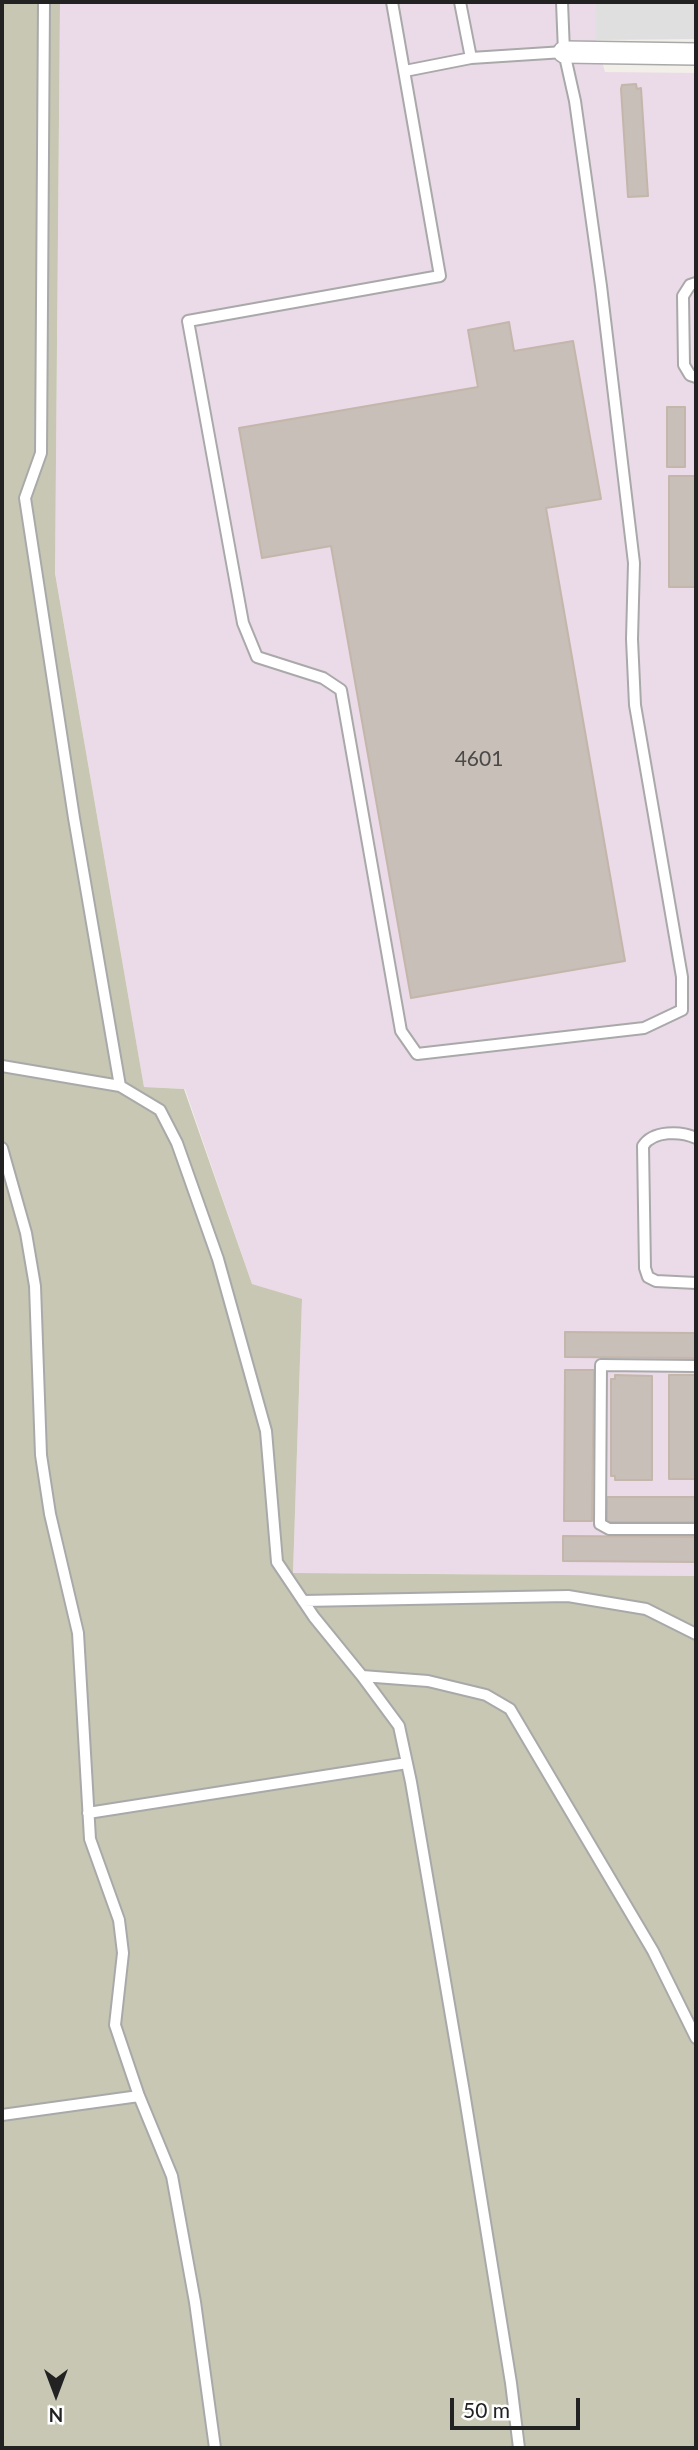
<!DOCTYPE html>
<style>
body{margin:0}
#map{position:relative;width:698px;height:2450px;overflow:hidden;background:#f2efe9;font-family:Lato,sans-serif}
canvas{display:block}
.frame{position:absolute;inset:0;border:4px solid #222;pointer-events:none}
.north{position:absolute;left:21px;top:2359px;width:70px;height:70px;-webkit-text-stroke:5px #fff;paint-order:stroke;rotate:180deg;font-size:19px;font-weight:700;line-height:28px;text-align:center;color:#222}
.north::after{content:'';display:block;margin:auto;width:24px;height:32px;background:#222;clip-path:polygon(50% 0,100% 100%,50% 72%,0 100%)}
.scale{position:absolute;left:450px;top:2398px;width:130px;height:32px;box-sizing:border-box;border:4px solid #222;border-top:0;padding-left:9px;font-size:21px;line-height:24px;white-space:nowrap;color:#222;-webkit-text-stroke:5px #fff;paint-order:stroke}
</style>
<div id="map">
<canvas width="698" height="2450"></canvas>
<div class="frame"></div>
<div class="north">N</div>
<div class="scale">50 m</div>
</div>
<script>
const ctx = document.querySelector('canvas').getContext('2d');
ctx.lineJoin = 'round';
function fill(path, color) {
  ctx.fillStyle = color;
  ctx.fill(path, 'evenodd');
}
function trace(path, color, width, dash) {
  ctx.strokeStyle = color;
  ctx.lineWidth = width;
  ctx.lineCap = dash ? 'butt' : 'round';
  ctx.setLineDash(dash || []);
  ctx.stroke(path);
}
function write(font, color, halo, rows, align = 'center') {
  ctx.font = font + ' Lato,sans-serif';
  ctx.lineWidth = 5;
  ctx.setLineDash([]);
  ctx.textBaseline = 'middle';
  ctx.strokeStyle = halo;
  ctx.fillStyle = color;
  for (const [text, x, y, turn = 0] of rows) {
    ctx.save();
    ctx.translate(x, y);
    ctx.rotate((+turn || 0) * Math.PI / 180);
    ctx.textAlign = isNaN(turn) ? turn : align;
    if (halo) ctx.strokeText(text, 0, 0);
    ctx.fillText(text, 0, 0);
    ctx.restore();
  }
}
const residential = new Path2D(`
 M596,2H696V39L596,40Z`);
const industrial = new Path2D(`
 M60,2H596V40L605,72L696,73V1576L293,1573L302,1300L252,1284L185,1089L144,1087L55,572Z`);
const construction = new Path2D(`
 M2,2H60L55,573L144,1087L184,1089L252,1284L302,1299L293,1573L696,1576V2448H2Z`);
const building = new Path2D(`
 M636,84L637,89L641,88L648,196L628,197L621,89L622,85Z
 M509,322L514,351L573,341L601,499L546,508L625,961L411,998L331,546L262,558L239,428L478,387L468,330Z
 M667,407H685V467H667Z
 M669,476H696V587H669Z
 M565,1332L696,1333V1358L565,1357Z
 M565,1370H594L592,1521H564Z
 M615,1375L652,1376V1480H615V1476H611V1379H615Z
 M669,1375H696V1479H669Z
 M607,1497H696V1522H607Z
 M563,1536L696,1537V1562L563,1561Z`);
const lane = new Path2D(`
 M44,2L41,453L25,498L74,818L120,1086
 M392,2L440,276L188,321L243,623L257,657L323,678L341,690L401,1031L417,1054L644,1028L682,1010V977L635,705L632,639L634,563L601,286L575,101L564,52L562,2
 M460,2L471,58
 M405,71L471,58L564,52
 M696,283L690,285L683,296L684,365L690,375L696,377
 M2,1066L120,1086L160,1110L177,1143L218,1259L266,1431L277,1562L314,1617L362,1676L399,1726L411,1782L464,2092L511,2383L519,2448
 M696,1138C681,1131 653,1130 643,1146L645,1268L648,1277L656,1281L696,1283
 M2,1148L26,1233L35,1286L41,1455L50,1514L78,1633L90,1839L119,1920L123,1953L115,2025L139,2096L172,2176L195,2302L215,2448
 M696,1366L601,1365L600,1524L609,1529H696
 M303,1601L568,1596L646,1609L696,1634
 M362,1676L428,1681L486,1695L510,1709L653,1951L696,2038
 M88,1813L407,1763
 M2,2115L139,2096`);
const street = new Path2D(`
 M564,52L696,54`);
const numberNames = [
 ["4601",479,759]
];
fill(residential, '#e0dfdf');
fill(industrial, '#ebdbe8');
fill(construction, '#c7c7b4');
fill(building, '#c7bfb8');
trace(building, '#c4b6ab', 2);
trace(lane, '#a9a9a9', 14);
trace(street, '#a9a9a9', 24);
trace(lane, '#fff', 10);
trace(street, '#fff', 21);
write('21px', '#4b4948', null, numberNames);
</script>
